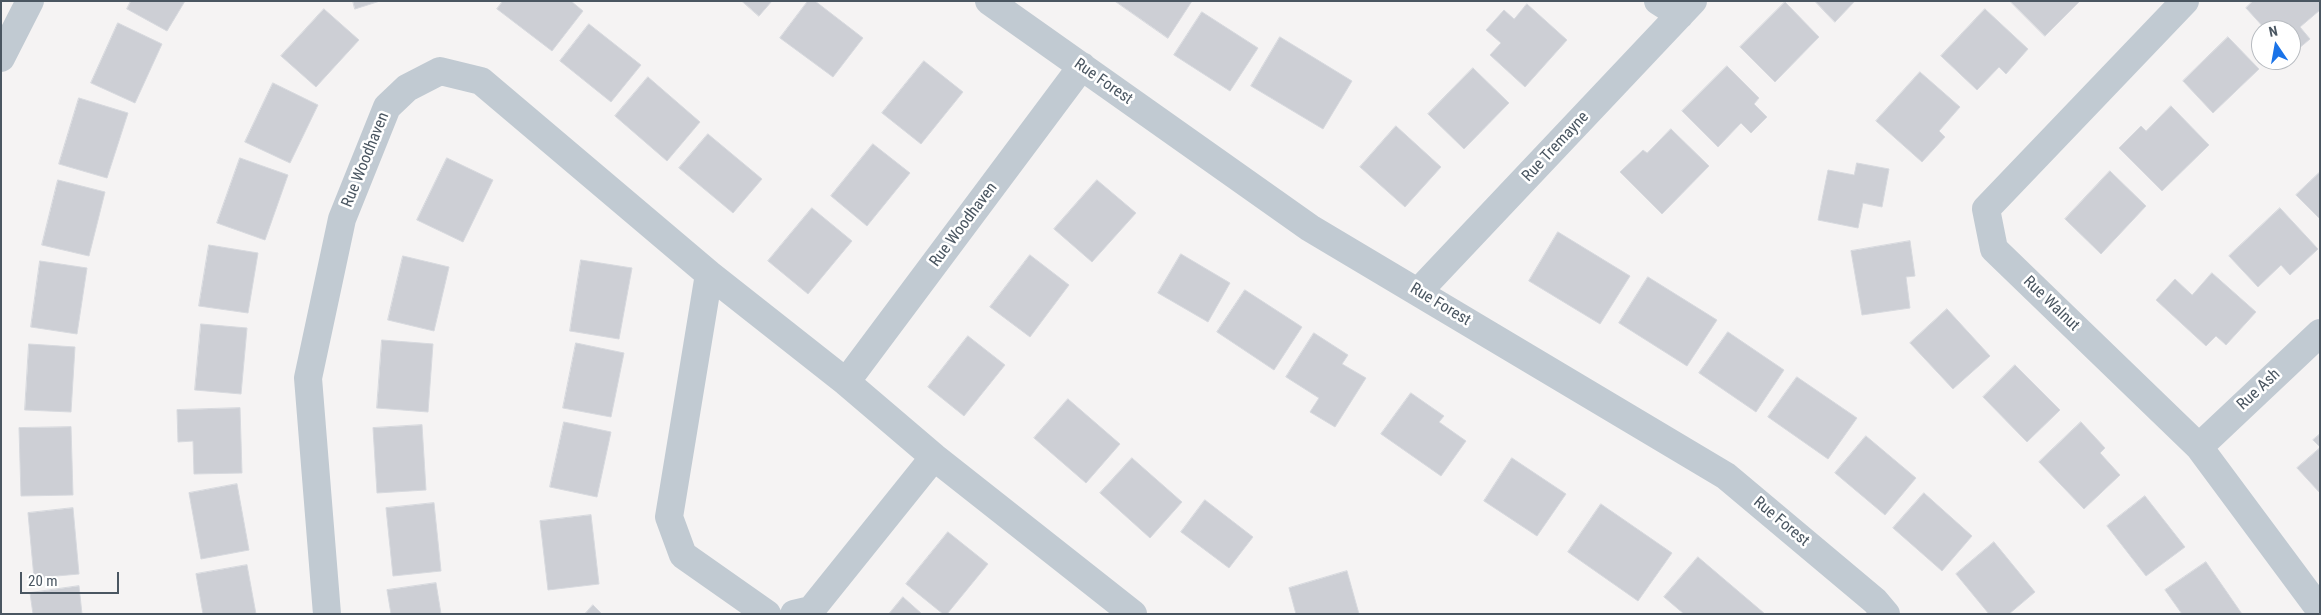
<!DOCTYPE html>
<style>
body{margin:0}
#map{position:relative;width:2321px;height:615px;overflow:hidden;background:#f5f3f3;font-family:"Roboto Condensed",sans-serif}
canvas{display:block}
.frame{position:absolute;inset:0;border:2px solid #4a5661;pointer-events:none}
.north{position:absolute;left:2251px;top:20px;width:50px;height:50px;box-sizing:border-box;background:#fff;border:1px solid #b7bbc0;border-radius:50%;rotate:348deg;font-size:14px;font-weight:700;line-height:20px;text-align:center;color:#4a5661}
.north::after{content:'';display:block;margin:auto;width:18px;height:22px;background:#1a73e8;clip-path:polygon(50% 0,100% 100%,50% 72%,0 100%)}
.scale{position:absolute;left:20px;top:572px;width:99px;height:22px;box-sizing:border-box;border:2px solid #4a5661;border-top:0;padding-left:6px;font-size:15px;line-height:18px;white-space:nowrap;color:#4a5661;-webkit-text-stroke:4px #fff;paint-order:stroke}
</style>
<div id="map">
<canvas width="2321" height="615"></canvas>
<div class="frame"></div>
<div class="north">N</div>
<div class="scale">20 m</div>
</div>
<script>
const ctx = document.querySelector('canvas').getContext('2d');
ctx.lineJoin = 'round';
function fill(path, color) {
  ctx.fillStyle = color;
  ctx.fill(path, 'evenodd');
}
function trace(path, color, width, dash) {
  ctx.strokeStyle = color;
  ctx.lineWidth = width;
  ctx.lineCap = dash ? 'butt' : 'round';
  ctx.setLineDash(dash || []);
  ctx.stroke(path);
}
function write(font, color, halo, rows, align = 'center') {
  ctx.font = font + ' "Roboto Condensed",sans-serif';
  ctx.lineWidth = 5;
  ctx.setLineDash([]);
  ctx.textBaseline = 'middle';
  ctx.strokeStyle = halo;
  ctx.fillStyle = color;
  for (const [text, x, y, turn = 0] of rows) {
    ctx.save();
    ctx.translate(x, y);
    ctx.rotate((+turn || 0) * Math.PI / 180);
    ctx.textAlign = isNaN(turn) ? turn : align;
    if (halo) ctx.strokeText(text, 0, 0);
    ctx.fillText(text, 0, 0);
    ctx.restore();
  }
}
const building = new Path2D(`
 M131,1H185L167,31L127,9Z
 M353,1H380L355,9Z
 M503,1H571L583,11L552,51L497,9Z
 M742,1H772L759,16Z
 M808,1H815L863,38L833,77L780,38Z
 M1115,1H1192L1168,38Z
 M1815,1H1855L1835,22Z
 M2010,1H2080L2045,36Z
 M2253,1H2320V10L2300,27L2310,39L2291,55V30H2266L2246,8Z
 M1785,2L1819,37L1775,82L1740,47Z
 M1527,4L1567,40L1525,87L1490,55L1501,43L1486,30L1504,10L1514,19Z
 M324,9L359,40L316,87L281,56Z
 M1985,9L2028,49L2006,74L1999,67L1977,90L1941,56Z
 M1202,12L1258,48L1230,91L1174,55Z
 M118,23L162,44L135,103L91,83Z
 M589,24L641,65L611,102L560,61Z
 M1280,37L1352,81L1323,129L1251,86Z
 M2228,37L2259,69L2213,113L2183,81Z
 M924,61L963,92L921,144L882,113Z
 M1727,66L1759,98L1754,104L1767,117L1751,133L1741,123L1718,147L1682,111Z
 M1473,68L1509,103L1464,149L1428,114Z
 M1920,72L1960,107L1939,131L1945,137L1922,162L1876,121Z
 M648,77L700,122L667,161L615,116Z
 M273,83L318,105L290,163L245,142Z
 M79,98L128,113L107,178L59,164Z
 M2171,106L2209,145L2162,191L2119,148L2141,126L2146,131Z
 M1396,126L1441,167L1405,207L1360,167Z
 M1671,129L1709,166L1662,214L1620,172L1643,150L1647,153Z
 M708,134L762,179L733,213L679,168Z
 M873,144L910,173L867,226L831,196Z
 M240,158L288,175L265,240L217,223Z
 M447,158L493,180L463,242L417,220Z
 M1857,163L1889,169L1882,207L1863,203L1858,228L1818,220L1828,170L1854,175Z
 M2110,171L2146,206L2101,254L2065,219Z
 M2320,172V219L2296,195Z
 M58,180L105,192L89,256L42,245Z
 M1097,180L1136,213L1092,262L1054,229Z
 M812,208L852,241L808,294L768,261Z
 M2280,208L2318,249L2290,275L2281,265L2258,287L2229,256Z
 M1558,232L1630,276L1600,324L1529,281Z
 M1910,241L1915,276L1906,277L1910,308L1862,315L1851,251Z
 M209,245L258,253L248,313L199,306Z
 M1181,254L1230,283L1208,322L1158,293Z
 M1030,255L1069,285L1030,337L990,307Z
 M403,256L449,267L434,331L388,320Z
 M581,260L632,268L619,339L570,331Z
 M40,261L87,268L77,334L31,327Z
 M2212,273L2256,312L2226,345L2216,336L2206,346L2156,300L2175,279L2192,295Z
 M1648,277L1717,320L1687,366L1619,323Z
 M1245,290L1302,327L1274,370L1217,332Z
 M1947,309L1990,356L1953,389L1910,343Z
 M201,324L247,328L241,394L195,390Z
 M1728,332L1784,370L1756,412L1699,373Z
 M1314,333L1348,355L1342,364L1366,378L1335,427L1310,412L1319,398L1286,377Z
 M968,336L1005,365L964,416L928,387Z
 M382,340L433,344L428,412L377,408Z
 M576,343L624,353L611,417L563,408Z
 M29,344L75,347L71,412L25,410Z
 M2015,365L2060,410L2027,442L1983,397Z
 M1797,377L1857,418L1828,459L1768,417Z
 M1411,393L1444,416L1439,422L1466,441L1441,476L1381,434Z
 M1068,399L1120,444L1086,483L1034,438Z
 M240,408L242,473L194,474L193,441L178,442L177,410Z
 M564,422L611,432L597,497L550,487Z
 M2081,422L2105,448L2100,453L2120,475L2084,509L2039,462Z
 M422,425L426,490L377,493L373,428Z
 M71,427L73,495L21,496L19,428Z
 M2320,434V447L2313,440Z
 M1866,436L1916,478L1885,515L1835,473Z
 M2320,448V493L2297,468Z
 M1132,458L1182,502L1150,538L1100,493Z
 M1512,458L1566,494L1537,536L1484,501Z
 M237,484L249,550L201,559L189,493Z
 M1924,493L1972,536L1942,571L1893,528Z
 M2145,496L2185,547L2146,576L2107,526Z
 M1205,500L1253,537L1229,568L1181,532Z
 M434,503L441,571L393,576L386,508Z
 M1601,504L1672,553L1638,601L1568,552Z
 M73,508L79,574L34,578L28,513Z
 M591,515L599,584L548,590L540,521Z
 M948,532L988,564L947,614H943L906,584Z
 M1994,542L2035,592L2009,614H1989L1956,574Z
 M1698,557L1765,614H1684L1664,597Z
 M2206,562L2242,614H2182L2165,590Z
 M247,565L256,614H203L196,574Z
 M1347,571L1359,614H1296L1289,588Z
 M436,583L441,614H391L387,590Z
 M79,586L82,614H33L30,593Z
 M903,597L922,614H889Z
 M593,605L602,614H585Z`);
const minor = new Path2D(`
 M989,1L1310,228L1726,476L1875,601L1886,614
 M1658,1L1680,15
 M2185,1L1986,209L1994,249L2199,447L2320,610
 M1,58L30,1
 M709,274L669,517L683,555L767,614
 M1418,292L1693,1
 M846,382L1082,66
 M2199,447L2320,333
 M327,614L308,378L342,219L387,107L407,88L440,71L481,81L709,274L846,382L934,457L1133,614
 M794,614L811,610L934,457`);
const streetNames = [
 ["Rue Forest",1103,82,35],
 ["Rue Tremayne",1556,147,-47],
 ["Rue Woodhaven",366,160,-68],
 ["Rue Woodhaven",964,225,-53],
 ["Rue Walnut",2051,304,44],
 ["Rue Forest",1440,305,31],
 ["Rue Ash",2259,390,-43],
 ["Rue Forest",1781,522,40]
];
fill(building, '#cdcfd5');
trace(building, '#d7d9de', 1);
trace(minor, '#c1cad2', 28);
write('16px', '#4a5661', '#fff', streetNames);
</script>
